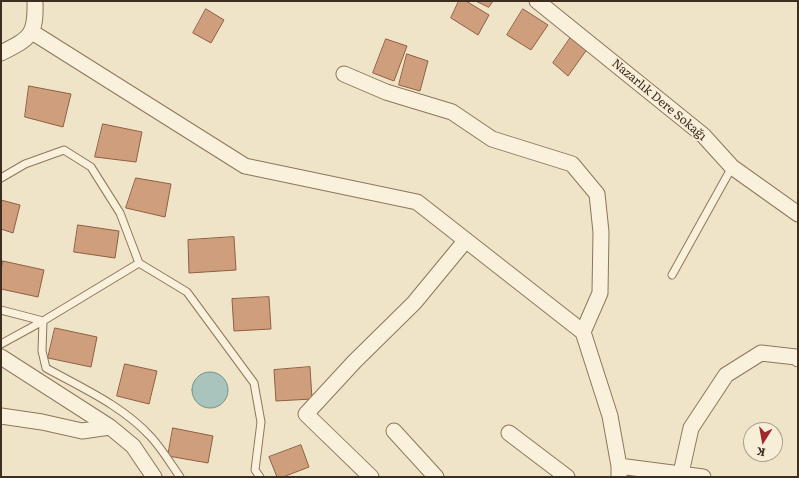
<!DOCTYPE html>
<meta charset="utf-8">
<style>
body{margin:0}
#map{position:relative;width:799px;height:478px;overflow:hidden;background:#f0e4c8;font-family:Literata,serif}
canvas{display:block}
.frame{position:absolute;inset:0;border:2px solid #3d2e20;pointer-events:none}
.north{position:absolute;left:743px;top:422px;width:40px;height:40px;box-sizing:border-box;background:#f7eed8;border:1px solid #ada18e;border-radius:50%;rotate:191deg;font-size:11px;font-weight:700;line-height:16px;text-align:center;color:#3d2e20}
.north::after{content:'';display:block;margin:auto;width:14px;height:18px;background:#9e2a2b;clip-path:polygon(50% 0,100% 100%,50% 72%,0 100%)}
</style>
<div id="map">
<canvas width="799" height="478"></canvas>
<div class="frame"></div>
<div class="north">K</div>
</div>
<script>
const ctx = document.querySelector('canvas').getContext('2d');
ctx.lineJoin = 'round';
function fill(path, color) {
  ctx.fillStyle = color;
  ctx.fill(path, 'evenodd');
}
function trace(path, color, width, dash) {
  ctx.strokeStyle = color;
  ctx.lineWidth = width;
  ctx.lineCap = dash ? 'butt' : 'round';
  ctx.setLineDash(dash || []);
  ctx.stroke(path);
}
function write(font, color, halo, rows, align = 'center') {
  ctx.font = font + ' Literata,serif';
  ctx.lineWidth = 3.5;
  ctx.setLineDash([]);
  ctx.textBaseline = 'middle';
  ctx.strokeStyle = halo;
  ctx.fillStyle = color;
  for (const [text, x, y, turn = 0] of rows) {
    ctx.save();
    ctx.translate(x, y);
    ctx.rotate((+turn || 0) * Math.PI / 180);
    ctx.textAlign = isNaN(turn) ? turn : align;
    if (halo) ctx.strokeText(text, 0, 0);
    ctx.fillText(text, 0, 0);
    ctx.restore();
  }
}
const water = new Path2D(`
 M192 390a18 18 0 1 1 36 0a18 18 0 1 1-36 0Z`);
const building = new Path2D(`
 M459,1H466L489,15L478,35L451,18Z
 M476,1H493L489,7Z
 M206,9L224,20L211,43L193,33Z
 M523,9L548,25L531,50L507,35Z
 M571,37L588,48L568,76L553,63Z
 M386,39L407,46L394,81L373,73Z
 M407,54L428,61L420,91L399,85Z
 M29,86L71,94L63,127L25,117Z
 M103,124L142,132L136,162L95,157Z
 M136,178L171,184L165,217L126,208Z
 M1,200L20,205L13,233L1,229Z
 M78,225L119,231L115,258L74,252Z
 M234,237L236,270L189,273L188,240Z
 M3,261L44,270L38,297L1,289V271Z
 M269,297L271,329L234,331L232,299Z
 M55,328L97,337L91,367L48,358Z
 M125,364L157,371L149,404L117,396Z
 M310,367L312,399L276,401L274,370Z
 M173,428L213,436L208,463L168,456Z
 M301,445L309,467L283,477H277L269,457Z`);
const lane = new Path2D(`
 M1,178L25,164L64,150L91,167L120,213L139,263L187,292L254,383L261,422L255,470L260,477
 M672,275L732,167
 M1,310L43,321
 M43,321L42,351L46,368C82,388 123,406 151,437C162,449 171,464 180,477
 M1,344L43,321L139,263`);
const street = new Path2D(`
 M537,1L703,135L732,167L798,214
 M32,32L245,166L417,202L583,332L610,416L619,466V477
 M1,53C31,38 36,35 35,1
 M344,74L386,92L452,112L492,139L572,164L597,194L601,232L600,293L583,332
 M1,357L110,427L133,446L154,477
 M1,416L42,422L82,431L110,427
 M394,431L436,477
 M509,433L567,477
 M619,466L703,477
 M681,473L691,428L726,375L761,353L796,357L798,359
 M371,477L306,414L355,361L414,303L466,240`);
const streetNames = [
 ["Nazarlık Dere Sokağı",659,100,40]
];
fill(water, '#a9c4bc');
trace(water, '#6f938a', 1);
fill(building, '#cf9f7d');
trace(building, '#8d5f41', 1);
trace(lane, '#8d765c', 9);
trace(street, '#8d765c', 17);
trace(lane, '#faf1dc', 7);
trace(street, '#faf1dc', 15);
write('12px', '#3d2e20', '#f7eed8', streetNames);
</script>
